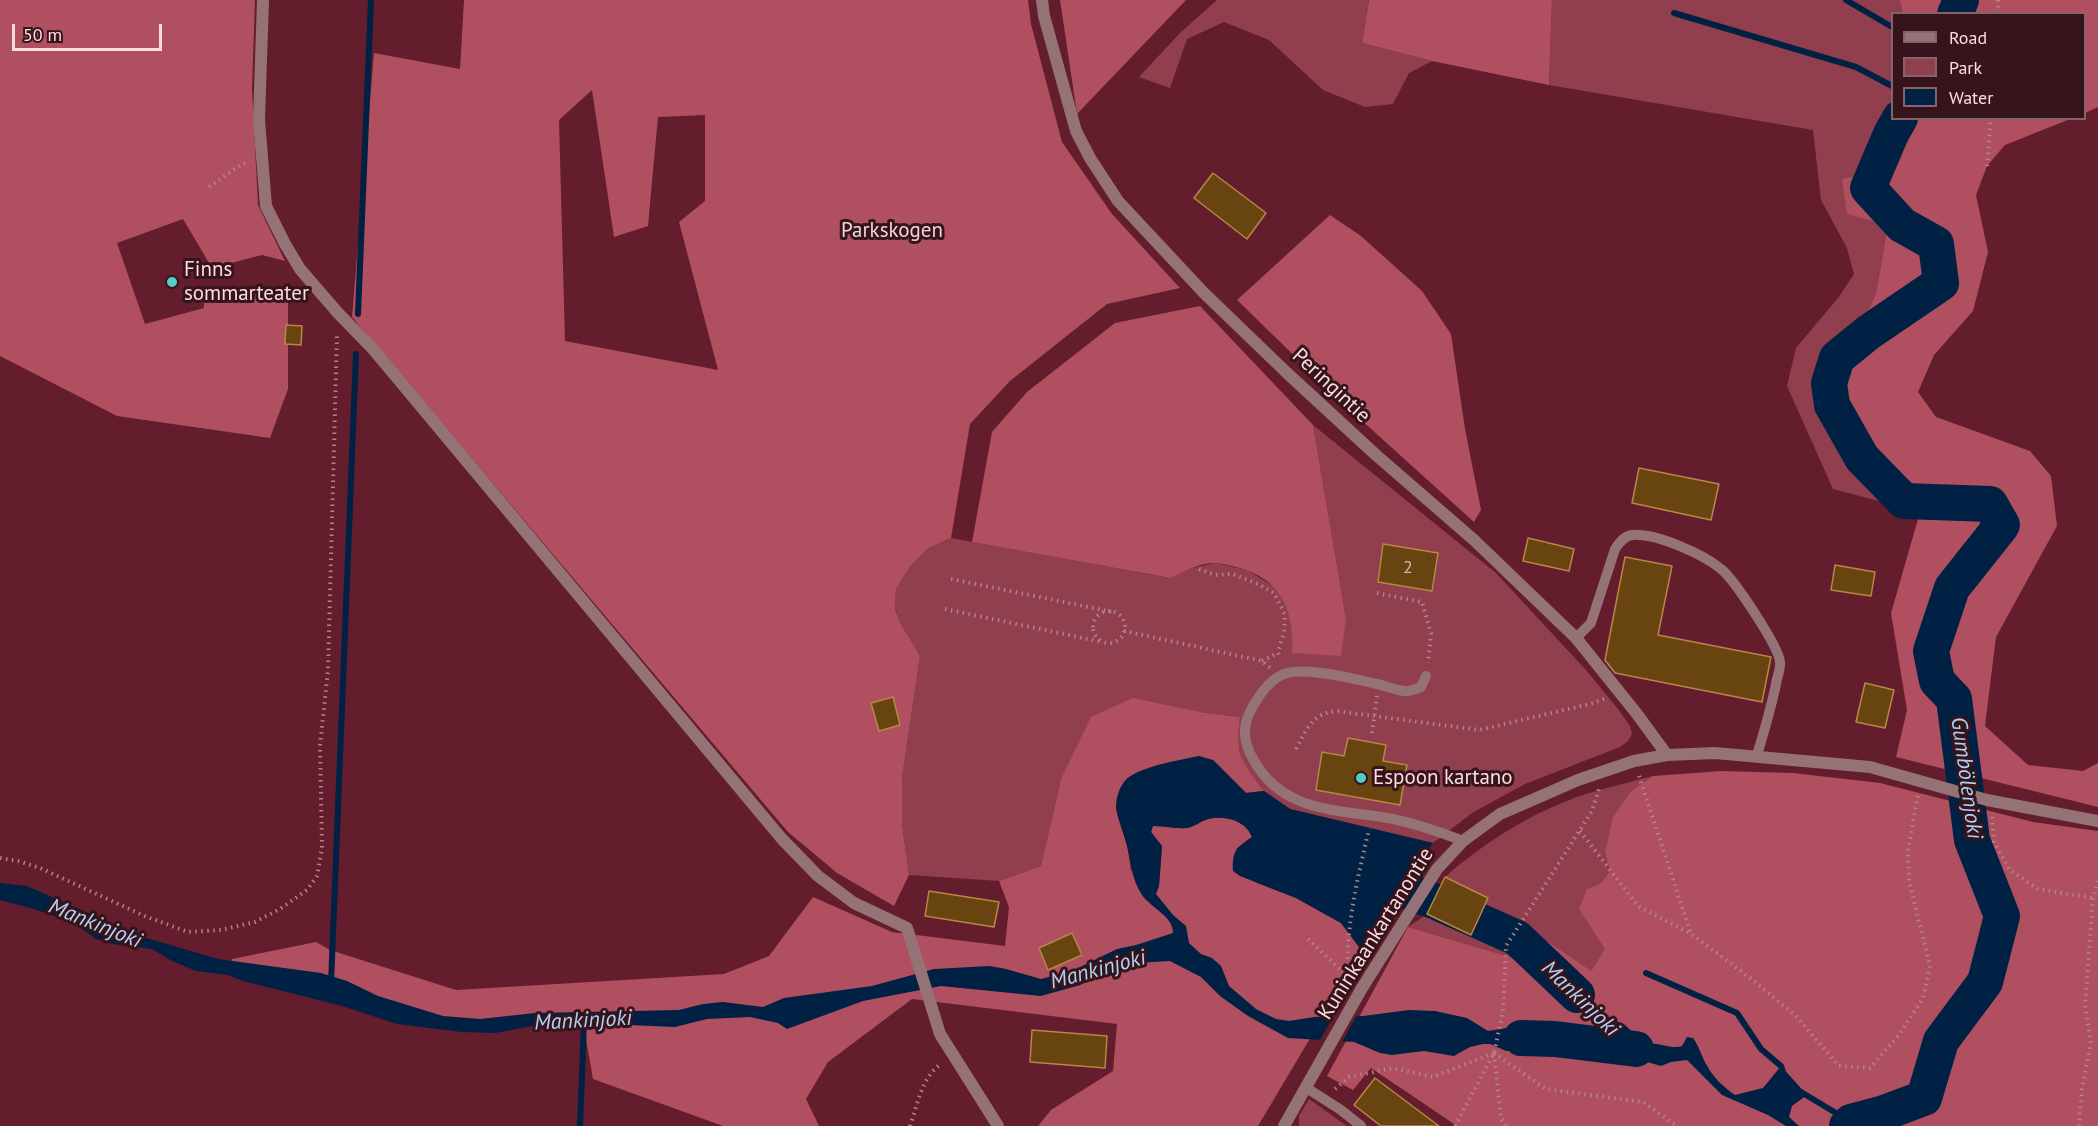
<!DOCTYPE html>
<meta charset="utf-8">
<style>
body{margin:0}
#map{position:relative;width:2098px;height:1126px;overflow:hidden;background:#631d2d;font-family:"PT Sans",sans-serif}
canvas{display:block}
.legend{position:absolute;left:1891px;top:12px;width:195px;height:108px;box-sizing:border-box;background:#35151b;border:2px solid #856469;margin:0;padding:8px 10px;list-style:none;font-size:18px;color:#fedbde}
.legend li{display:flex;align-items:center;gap:12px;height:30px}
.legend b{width:30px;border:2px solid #856469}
.scale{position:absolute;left:12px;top:24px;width:150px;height:27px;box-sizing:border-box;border:3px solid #fedbde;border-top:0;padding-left:8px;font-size:18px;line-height:21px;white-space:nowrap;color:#fedbde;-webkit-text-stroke:4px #35151b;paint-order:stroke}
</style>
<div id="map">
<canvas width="2098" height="1126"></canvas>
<ul class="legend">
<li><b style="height:8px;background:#957276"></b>Road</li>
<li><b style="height:16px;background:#913f4e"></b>Park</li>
<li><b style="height:16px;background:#002143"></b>Water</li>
</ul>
<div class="scale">50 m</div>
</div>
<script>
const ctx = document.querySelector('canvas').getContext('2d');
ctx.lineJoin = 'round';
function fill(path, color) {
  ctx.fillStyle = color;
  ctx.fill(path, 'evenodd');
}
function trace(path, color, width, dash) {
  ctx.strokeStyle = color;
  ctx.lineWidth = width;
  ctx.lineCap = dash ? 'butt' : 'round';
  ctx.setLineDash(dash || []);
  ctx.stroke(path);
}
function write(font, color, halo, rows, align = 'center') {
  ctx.font = font + ' "PT Sans",sans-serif';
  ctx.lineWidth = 6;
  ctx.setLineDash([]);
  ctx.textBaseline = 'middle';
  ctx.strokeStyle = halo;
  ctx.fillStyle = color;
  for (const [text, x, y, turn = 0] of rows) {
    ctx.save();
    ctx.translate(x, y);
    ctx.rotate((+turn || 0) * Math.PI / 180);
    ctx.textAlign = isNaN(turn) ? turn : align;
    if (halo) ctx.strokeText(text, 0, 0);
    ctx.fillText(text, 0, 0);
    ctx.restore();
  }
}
const green = new Path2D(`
 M1217,0H1369L1362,43L1432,61L1409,73L1393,104L1365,107L1323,90L1269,40L1224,22L1187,39L1170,88L1139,77L1180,33Z
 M1552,0H2098L2084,14H1892V118L2058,119L2012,136L1888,225L1876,293L1848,359L1854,428L1896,485L1920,512L1833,489L1787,386L1796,348L1838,298L1854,274L1847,248L1821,200L1813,130L1549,85Z
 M1313,425L1496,573L1586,670L1618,709L1630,726L1632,734L1628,741L1620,747L1525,784L1472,813L1433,843L1290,809L1264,791L1243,764L1237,740L1240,717L1200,712L1061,779L1041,866L999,881L909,875L902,824V778L920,656L901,624L895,608L896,589L910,567L927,549L951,538L1169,578L1188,569L1215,563L1247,570L1276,588L1289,609L1293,634L1346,618Z
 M1653,776L1632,790L1605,853L1610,871L1601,883L1587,889L1606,949L1590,972L1547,941L1517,959L1408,927L1427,914L1471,934L1488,898L1445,877C1486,841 1534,811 1586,794C1608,787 1631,782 1653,776Z
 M1309,1099L1347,1126H1299V1116Z`);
const forest = new Path2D(`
 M0,0H255L252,88L258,205L285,261L262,255L212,268L183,219L117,243L145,324L204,308V295L288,288V389L270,438L117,416L0,356Z
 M464,0H1028L1031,24L1062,142L1112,214L1180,288L1107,304L1010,381L970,424L951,538L927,549L910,567L896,589L895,609L901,624L920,656L902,778V824L909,875L894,906L837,873L788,832L352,317L374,53L460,69ZM592,90L614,237L648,226L658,117L705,115V201L679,222L718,370L565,341L559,120Z
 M1060,0H1186L1077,114Z
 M1369,0H1552L1549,85L1432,61L1362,43Z
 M1900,0H2098V107L2085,113L2084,14L1903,13Z
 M1905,119H2070L2005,145L1987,166L1976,195L1988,252L1973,311L1934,355L1918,392L1936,417L2030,451L2051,476L2057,526L1996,637L1985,726L2028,765L2083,771L2098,763V807L1896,757L1907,710L1891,613L1920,512L1896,485L1854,428L1841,392L1848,359L1876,293L1888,225L1847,214L1842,179L1877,172Z
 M1330,215L1361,236L1422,291L1451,334L1465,429L1481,510L1474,522L1349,409L1237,300Z
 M1200,306L1313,425L1346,618L1341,656L1292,653C1295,608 1279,576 1232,566C1227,565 1220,563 1214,563C1199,563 1183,572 1170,578L972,542L992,432L1027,392L1115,323Z
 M1133,698L1200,712L1240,717C1235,756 1241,761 1264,791L1246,793L1213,760L1172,762L1127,778L1116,808L1128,850L1131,870L1153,899L1159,886L1162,846L1151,832L1153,826C1163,826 1176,829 1186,828C1194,827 1201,821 1208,819C1224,815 1246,820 1252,837L1236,849L1257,883L1296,898L1341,923L1362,951L1258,1126H1038L1051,1110L1113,1071L1117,1024L912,999L828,1062L806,1099L819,1126H723L593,1079L583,1022H437L229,972L232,959L316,942L330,950L456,990L724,974L769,956L813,897L892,932L1005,946L1009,907L999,881L1041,866L1061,779L1091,717Z
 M1721,771L1793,773L1880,783L2033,822L2098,831V1126H1457L1371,1068L1353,1090L1327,1076L1408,927L1517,959L1547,941L1591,971L1605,949L1579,909L1587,889L1601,883L1610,871L1605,853L1613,817L1632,790L1653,776Z`);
const water = new Path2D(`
 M1199,756L1213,760L1246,793L1264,791L1290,809L1433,843L1362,951L1341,923L1296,898L1240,876L1233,871C1232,851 1236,848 1252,837C1246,820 1224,815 1208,819C1201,821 1194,827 1186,828C1176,829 1163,826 1153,826L1151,832L1162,846L1159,886L1156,894L1173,915L1186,926L1189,943L1201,954L1212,958L1221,966L1229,986L1256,1009L1276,1019L1289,1021L1314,1017L1363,1016L1409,1010L1435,1011L1467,1018L1488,1031C1522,1027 1549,1012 1573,1044H1583L1607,1035C1606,1025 1559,984 1548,976C1536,967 1525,963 1514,952L1516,948H1520L1556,971L1604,1015L1625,1025L1645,1044C1658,1041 1671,1050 1682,1046L1687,1037L1693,1038C1699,1046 1701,1055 1706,1064C1713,1077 1723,1087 1735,1095L1763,1088L1781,1066L1807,1095L1792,1106L1789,1117L1799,1126H1786L1768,1115L1722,1095L1687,1060L1671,1062L1661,1066L1620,1054H1576L1561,1049L1537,1048L1506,1051L1490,1044H1483L1470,1047L1454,1056L1424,1051L1392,1055L1380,1053L1354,1042L1288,1038L1248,1016L1220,996L1201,977L1170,961L1137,963L1111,970L1080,985L1041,996L941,986L863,1001L787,1029L778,1023L750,1017L707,1019L675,1027L629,1025L533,1026L495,1033L462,1032L397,1024L342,1006L243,981L228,975L196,971L172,961L152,949L113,944L96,939L72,922L34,909L0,900V883L27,886L143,937L218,959L321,973L347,981L378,996L443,1016L480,1019L535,1013L679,1010L703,1004L723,1002L763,1007L784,998L872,986L934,969L990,966L1006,969L1041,979L1072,971L1117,949L1136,945L1173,933C1174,917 1150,907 1142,895C1131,879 1131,860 1126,842C1123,831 1117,818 1116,807C1116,797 1120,784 1128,778C1143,766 1180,760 1199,756Z`);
const pier = new Path2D(`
 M1335,1013H1358L1341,1044L1319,1042Z`);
const stream = new Path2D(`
 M1846,0L1892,27
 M1674,13L1856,67L1892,86
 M358,314L371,0
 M1646,973L1737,1013L1761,1049L1781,1066L1783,1072
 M331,984L356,354
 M1801,1092L1851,1122
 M580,1126L584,1022`);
const river = new Path2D(`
 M1955,14L1961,0
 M1356,873L1434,901L1517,938L1577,995
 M1521,1038L1555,1039L1636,1049
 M1847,1126L1851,1122L1881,1114L1924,1098L1941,1041L1985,982L2002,916L1972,840L1954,699L1937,681L1931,651L1952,588L2002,525L1990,504L1904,501L1862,458L1832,405L1829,383L1837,358L1869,332L1941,283L1936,244L1902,225L1868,188L1891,134L1900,118`);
const building = new Path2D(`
 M1213,173L1266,213L1247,239L1194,198Z
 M286,325L302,326L301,345L285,344Z
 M1639,468L1719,484L1711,520L1632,503Z
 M1528,538L1574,549L1569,571L1523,561Z
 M1383,544L1438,553L1432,591L1378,582Z
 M1625,557L1672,566L1658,635L1771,657L1762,702L1615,673L1605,660Z
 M1835,565L1875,572L1871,596L1831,590Z
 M1865,683L1894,690L1885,728L1856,722Z
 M893,697L900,725L879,731L871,703Z
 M1348,738L1386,745L1383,761L1407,765L1400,805L1316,790L1322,752L1344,756Z
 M1445,877L1488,898L1471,935L1427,914Z
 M929,891L999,902L994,927L925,916Z
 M1072,933L1082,955L1048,970L1039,948Z
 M1032,1030L1107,1036L1105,1068L1030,1062Z
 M1375,1078L1439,1126H1381L1354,1105Z`);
const path = new Path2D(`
 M1998,0L1999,14
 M1987,166L1991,118
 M209,187L242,164L247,163
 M1199,569L1215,575L1233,574L1258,584L1274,593L1285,615L1284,632L1278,653
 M951,579L1113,612
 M1377,593L1422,602L1431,634L1428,663
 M945,609L1102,642
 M1093 627a16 16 0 1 1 32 0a16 16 0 1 1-32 0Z
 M1124,631L1262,661L1270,668
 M1262,661L1278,653L1279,655
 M1372,733L1377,696
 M1296,749C1307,729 1312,713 1337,711L1479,730L1594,703L1606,698
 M1639,776L1691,934
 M1992,817L1994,842L2010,870L2038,889L2093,898
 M1580,831L1638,906L1691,934L1745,974L1794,1014L1839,1066L1870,1068L1899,1035L1923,998L1930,966L1909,881L1908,849L1918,795
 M0,858L18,861L40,868L147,917L188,932L221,930L255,922L280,909L307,890L317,876L322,848L320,746L328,670L337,335
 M1308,939L1349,978
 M1348,977C1345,928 1358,877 1369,829
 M1494,1053L1546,1089L1643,1102L1677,1126
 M1494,1054L1501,1118L1506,1126
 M1335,1089L1349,1077L1393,1068L1433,1077L1494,1053
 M910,1126C918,1104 921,1078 941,1064
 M1455,1126L1494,1053L1503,1011L1506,946L1592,811L1599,789
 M2079,1126L2082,1089L2091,1043L2085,1005L2093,898L2098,881`);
const service = new Path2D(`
 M1576,638L1591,623L1615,549C1619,543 1624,536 1632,535C1656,533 1703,554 1721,569C1734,579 1779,647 1780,662C1781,668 1777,677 1776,684C1771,708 1764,732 1757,755
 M1426,676L1421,687C1416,689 1409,692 1404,691C1395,690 1386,686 1377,684C1356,679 1307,667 1287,673C1270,678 1258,696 1250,712C1242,728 1244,744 1253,759C1283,814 1339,809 1393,819C1417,824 1440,832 1463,841
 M1305,1087L1341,1110L1361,1126`);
const minor = new Path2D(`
 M263,0L259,120L266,206L285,244L300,269L338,313L372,348L782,839L818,876L854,903L907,928L940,1034L998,1126
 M1042,0L1044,16L1076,131L1090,158L1118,201L1204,293L1287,373L1376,455L1474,540L1576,638L1637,714L1667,755`);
const tertiary = new Path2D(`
 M1284,1126L1362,988L1437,869L1463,841L1500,814L1578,780L1634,761L1667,755L1715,753L1870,767L1987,800L2098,821`);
const markers = [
 [172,282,6,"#54cdc7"],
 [1361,778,6,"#54cdc7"]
];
const numberNames = [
 ["2",1408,568]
];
const parkNames = [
 ["Parkskogen",892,231]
];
const poiNames = [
 ["Finns",184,270],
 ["sommarteater",184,294],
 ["Espoon kartano",1373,778]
];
const streetNames = [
 ["Peringintie",1331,386,43],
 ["Kuninkaankartanontie",1376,934,-58]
];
const waterNames = [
 ["Gumbölenjoki",1966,778,82],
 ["Mankinjoki",95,924,22],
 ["Mankinjoki",1098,970,-15],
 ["Mankinjoki",1580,999,44],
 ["Mankinjoki",583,1021,-3]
];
fill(green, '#913f4e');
fill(forest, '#af4f60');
fill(water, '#002143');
fill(pier, '#631d2d');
trace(stream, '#002143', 6);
trace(river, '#002143', 36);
fill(building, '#684411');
trace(building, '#b88648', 1.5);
trace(path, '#b5828b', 4, [1.5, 4.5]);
trace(service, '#957276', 10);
trace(minor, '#957276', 12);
trace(tertiary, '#957276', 12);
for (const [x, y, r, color] of markers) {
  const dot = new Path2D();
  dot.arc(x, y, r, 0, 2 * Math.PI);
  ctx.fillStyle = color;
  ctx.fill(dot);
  trace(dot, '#35151b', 2);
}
write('18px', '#d8b5ab', null, numberNames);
write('21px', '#f0d4d7', '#35151b', parkNames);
write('21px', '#fedbde', '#35151b', poiNames, 'left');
write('21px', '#fedbde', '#35151b', streetNames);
write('italic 22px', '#b0d2f6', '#35151b', waterNames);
</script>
